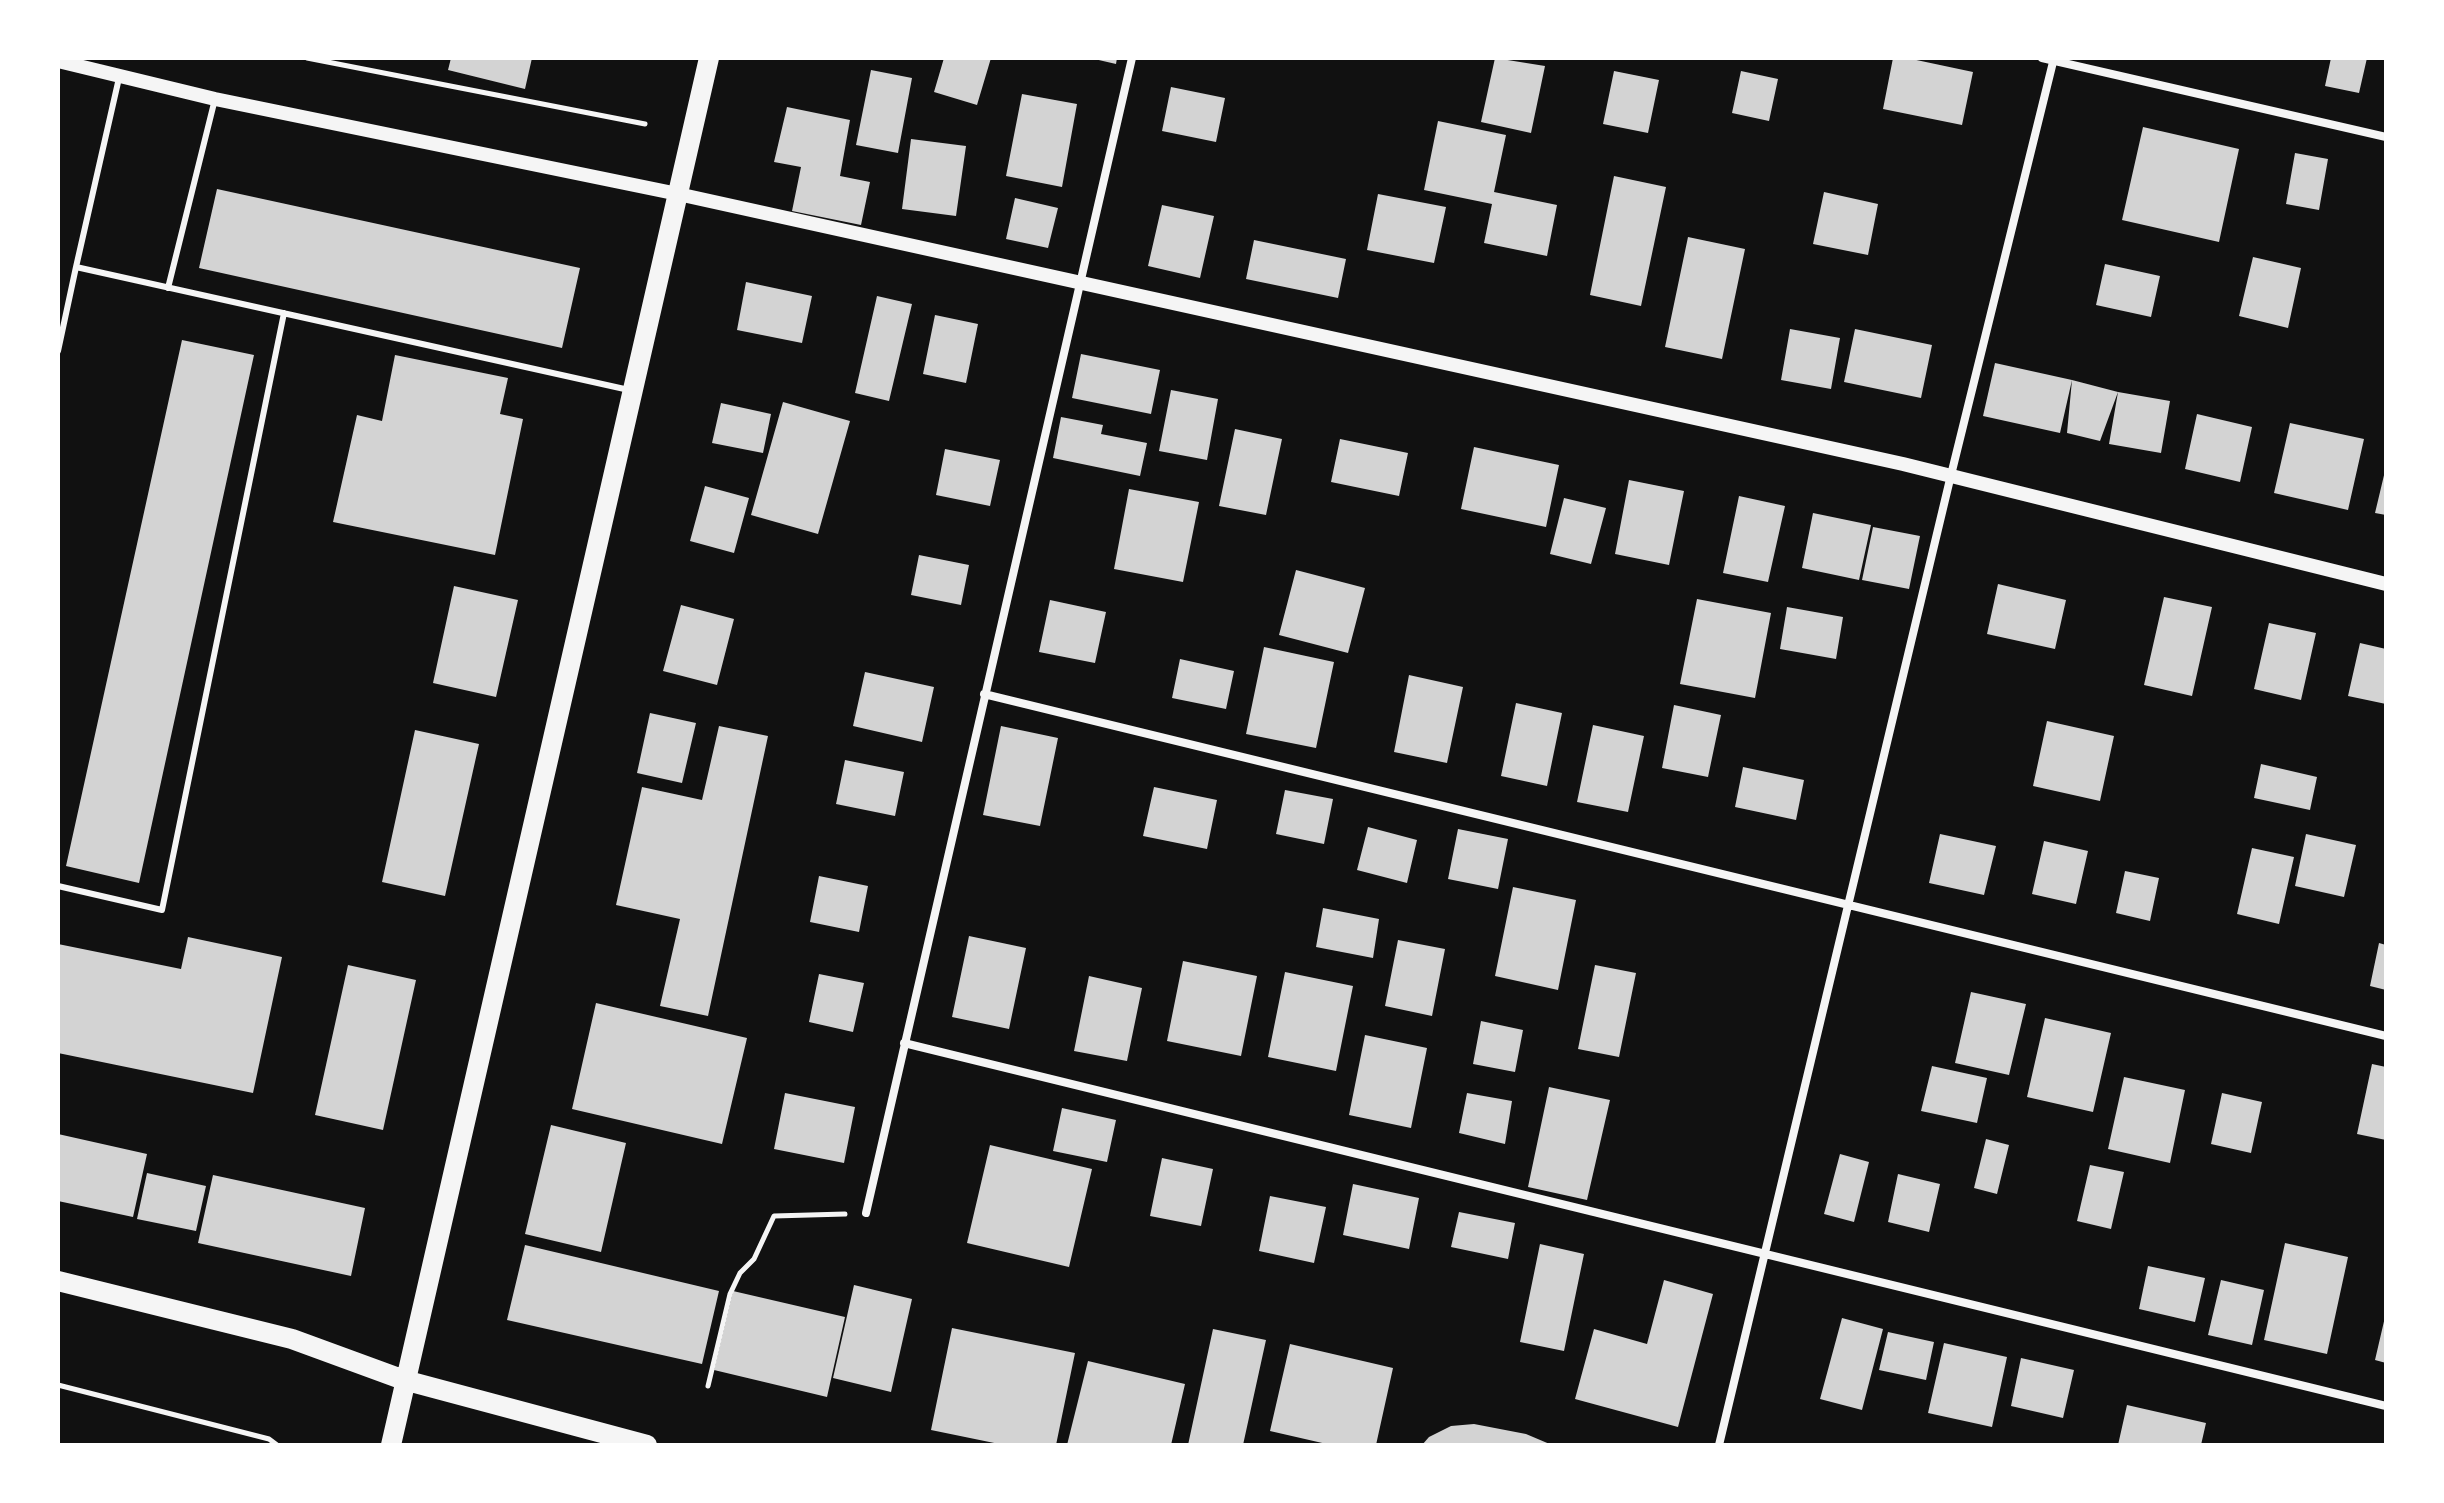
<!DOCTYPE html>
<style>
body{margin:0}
#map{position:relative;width:2444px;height:1503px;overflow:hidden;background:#111;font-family:Roboto,sans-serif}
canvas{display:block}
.frame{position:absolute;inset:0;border:60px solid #fff;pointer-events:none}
</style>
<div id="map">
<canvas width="2444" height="1503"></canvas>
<div class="frame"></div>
</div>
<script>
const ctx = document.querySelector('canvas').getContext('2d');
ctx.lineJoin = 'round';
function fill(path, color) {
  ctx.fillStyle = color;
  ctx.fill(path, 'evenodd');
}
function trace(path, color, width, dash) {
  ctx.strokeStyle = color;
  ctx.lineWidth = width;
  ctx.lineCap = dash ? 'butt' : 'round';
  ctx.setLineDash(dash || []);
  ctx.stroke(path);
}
const building = new Path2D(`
 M451,58H532L525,89L448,70Z
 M944,58H991L977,105L934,92Z
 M1090,58H1117L1116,64Z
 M1495,58L1545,66L1531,133L1481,122Z
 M1893,58H1907L1973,72L1962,125L1883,109Z
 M2331,58H2367L2359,93L2325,86Z
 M871,70L912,78L898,153L856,145Z
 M1614,71L1659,80L1648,133L1603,124Z
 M1741,71L1778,79L1769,121L1732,113Z
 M1171,87L1225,98L1216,142L1162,131Z
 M1022,94L1077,104L1062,187L1006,176Z
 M787,107L850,120L840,176L870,182L861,225L792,211L801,167L774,162Z
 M1438,121L1506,135L1494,192L1557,205L1547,256L1484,243L1492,204L1424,190Z
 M2143,127L2239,149L2219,242L2122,220Z
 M911,139L966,146L956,216L902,209Z
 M2295,153L2328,159L2319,210L2286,204Z
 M1614,176L1666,187L1641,306L1590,295Z
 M217,189L580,268L562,348L199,268Z
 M1824,192L1878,204L1868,255L1813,244Z
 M1378,194L1446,207L1434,263L1367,250Z
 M1015,198L1058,208L1048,248L1006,239Z
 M1162,205L1214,216L1200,278L1148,266Z
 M1688,237L1745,249L1722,359L1665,347Z
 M1254,240L1346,259L1338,298L1246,279Z
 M2253,257L2301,268L2288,328L2239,316Z
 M2105,264L2160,276L2151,317L2096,305Z
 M746,282L812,296L802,343L737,330Z
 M877,296L912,304L889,401L855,393Z
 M935,315L978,324L966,383L923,374Z
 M1790,329L1840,338L1831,389L1781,380Z
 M1855,329L1932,345L1921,398L1844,382Z
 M182,340L254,355L139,883L66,866Z
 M1081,354L1160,370L1151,414L1072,398Z
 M395,355L508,378L500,414L523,419L495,555L333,522L357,415L382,421Z
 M1995,363L2072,380L2060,433L1983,416Z
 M2072,380L2118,392L2100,441L2067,433Z
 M1171,390L1218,399L1207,460L1159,451Z
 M2118,392L2170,401L2161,453L2109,444Z
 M783,402L850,421L818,534L751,515Z
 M721,403L771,414L763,453L712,443Z
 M2197,414L2252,427L2240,482L2185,469Z
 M1061,417L1103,425L1101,434L1147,443L1140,476L1053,458Z
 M2290,423L2364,439L2348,510L2274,493Z
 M1235,429L1282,439L1266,515L1219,506Z
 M1340,439L1408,453L1399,496L1331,482Z
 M1474,447L1559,465L1546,527L1461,509Z
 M945,449L1000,460L990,506L936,495Z
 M2385,471L2386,472V515L2375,513Z
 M1629,480L1684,491L1669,565L1615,554Z
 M705,486L749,498L734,553L690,541Z
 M1129,489L1199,502L1183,582L1114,569Z
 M1739,496L1785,506L1768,582L1723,573Z
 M1564,498L1606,508L1591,564L1550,554Z
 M1813,513L1871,525L1859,580L1802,568Z
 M1873,527L1920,536L1909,589L1862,580Z
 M919,555L969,565L961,605L911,595Z
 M1296,570L1365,588L1348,653L1279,635Z
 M1998,584L2066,600L2055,649L1987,634Z
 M454,586L518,600L496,697L433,683Z
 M2164,597L2212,607L2192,696L2144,685Z
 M1697,599L1771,613L1755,698L1680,684Z
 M1050,600L1106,612L1095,663L1039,652Z
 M681,605L734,619L717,685L663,671Z
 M1787,607L1843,617L1836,659L1780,649Z
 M2269,623L2316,633L2301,700L2254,689Z
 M2360,643L2386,649V704L2348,696Z
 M1264,647L1334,662L1316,748L1246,734Z
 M1180,659L1234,671L1226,709L1172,698Z
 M865,672L934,687L922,742L853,726Z
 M1409,675L1463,687L1447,763L1394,752Z
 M1516,703L1562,713L1547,786L1501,776Z
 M1674,705L1721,715L1708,777L1662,768Z
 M650,713L696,723L682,783L637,773Z
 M2047,721L2114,736L2100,801L2033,786Z
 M1593,725L1644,736L1628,812L1577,802Z
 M719,726L768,736L708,1016L660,1006L680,919L616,905L642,787L702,800Z
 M1001,726L1058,738L1040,826L983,815Z
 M415,730L479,744L445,896L382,882Z
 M845,760L904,772L895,816L836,804Z
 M2261,764L2317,777L2310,810L2254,798Z
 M1743,767L1804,780L1796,820L1735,807Z
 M1154,787L1217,800L1207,849L1143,836Z
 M1285,790L1333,799L1324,844L1276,834Z
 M1368,827L1417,840L1407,883L1357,870Z
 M1458,829L1508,839L1498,889L1448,879Z
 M1940,834L1996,846L1984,895L1929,883Z
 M2306,834L2356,845L2344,897L2295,886Z
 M2044,841L2088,851L2076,904L2032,894Z
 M2252,848L2294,857L2279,924L2237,914Z
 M2125,871L2159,878L2150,921L2116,913Z
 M819,876L868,886L859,932L810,922Z
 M1513,887L1576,900L1558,990L1495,976Z
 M1323,908L1379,919L1373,958L1316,947Z
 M969,936L1026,948L1009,1029L952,1017Z
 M188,937L282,957L253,1093L58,1053V944L181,969Z
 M1398,940L1445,949L1432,1016L1385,1006Z
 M2379,943L2386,945V990L2370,986Z
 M1183,961L1257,976L1241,1056L1167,1041Z
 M348,965L416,980L383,1130L315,1115Z
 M1595,965L1636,973L1619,1057L1578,1049Z
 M1285,972L1353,986L1336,1071L1268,1057Z
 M819,974L864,983L853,1032L809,1022Z
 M1089,976L1142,988L1127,1061L1074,1051Z
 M1971,992L2026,1004L2009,1075L1955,1063Z
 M596,1003L747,1038L722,1144L572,1109Z
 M2045,1018L2111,1033L2093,1112L2027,1097Z
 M1481,1021L1523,1030L1515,1072L1473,1064Z
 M1365,1035L1427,1048L1411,1128L1349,1115Z
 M2372,1064L2386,1067V1140L2357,1134Z
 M1932,1066L1987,1078L1977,1123L1921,1111Z
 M2124,1077L2185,1090L2170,1163L2108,1149Z
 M1549,1087L1610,1100L1587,1200L1528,1187Z
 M785,1093L855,1107L844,1163L774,1149Z
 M1467,1093L1512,1101L1505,1144L1459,1133Z
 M2222,1093L2262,1102L2251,1153L2211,1144Z
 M1062,1108L1116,1120L1107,1162L1053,1151Z
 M551,1125L626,1143L601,1252L525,1234Z
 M58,1134L147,1154L133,1217L58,1201Z
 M1986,1139L2009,1145L1997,1194L1974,1188Z
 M990,1145L1092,1169L1069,1267L967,1243Z
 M1840,1154L1869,1162L1854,1222L1824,1214Z
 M1162,1158L1213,1169L1201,1226L1150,1216Z
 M2090,1165L2124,1172L2111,1229L2077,1221Z
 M147,1173L206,1186L196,1231L137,1219Z
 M1898,1174L1940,1184L1929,1232L1888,1222Z
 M213,1175L365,1208L351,1276L198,1243Z
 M1353,1184L1419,1198L1409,1249L1343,1235Z
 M1270,1196L1326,1207L1314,1263L1259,1251Z
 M1459,1212L1515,1223L1508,1259L1451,1247Z
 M2285,1243L2348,1257L2327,1354L2264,1340Z
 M1540,1244L1584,1254L1564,1351L1520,1342Z
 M525,1245L719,1291L702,1364L507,1320Z
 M2148,1266L2205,1278L2195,1322L2139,1309Z
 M1664,1280L1713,1294L1678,1427L1575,1399L1594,1329L1647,1344Z
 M2221,1280L2264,1290L2252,1345L2208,1335Z
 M854,1285L912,1299L891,1392L833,1378Z
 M733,1291L845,1317L827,1397L714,1370Z
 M2385,1317H2386V1363L2375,1360Z
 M1842,1318L1883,1329L1862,1410L1820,1399Z
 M952,1328L1075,1353L1056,1445H1004L931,1430Z
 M1213,1329L1266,1340L1243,1445H1188Z
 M1888,1332L1934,1342L1926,1380L1879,1370Z
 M1944,1343L2007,1357L1992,1427L1928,1413Z
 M1290,1344L1393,1368L1376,1445H1331L1270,1431Z
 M2021,1358L2074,1370L2063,1418L2011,1406Z
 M1088,1361L1185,1384L1171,1445H1067Z
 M2127,1405L2206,1423L2201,1445H2118Z
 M1474,1424L1526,1434L1552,1445H1422L1429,1437L1451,1426Z`);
const path = new Path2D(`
 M307,58L645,124
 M58,1385L269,1439L277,1445
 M708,1386L730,1294L740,1273L754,1259L774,1216L845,1214`);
const service = new Path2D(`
 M119,78L76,267L629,390
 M168,288L215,99
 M58,351L76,267
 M58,886L162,910L284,313`);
const minor = new Path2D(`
 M2042,58L2386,137
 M984,694L2386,1036
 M904,1043L2386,1406
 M866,1213L1132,58
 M1719,1445L1951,475L2054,58`);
const tertiary = new Path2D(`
 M58,61L215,99L678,194L1903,464L2386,584`);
const primary = new Path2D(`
 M58,1281L292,1339L404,1380L647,1445
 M391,1445L709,58`);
fill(building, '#d3d3d3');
trace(path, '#f5f5f5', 5);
trace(service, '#f5f5f5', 6);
trace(minor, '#f5f5f5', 8);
trace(tertiary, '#f5f5f5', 14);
trace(primary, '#f5f5f5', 20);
</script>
